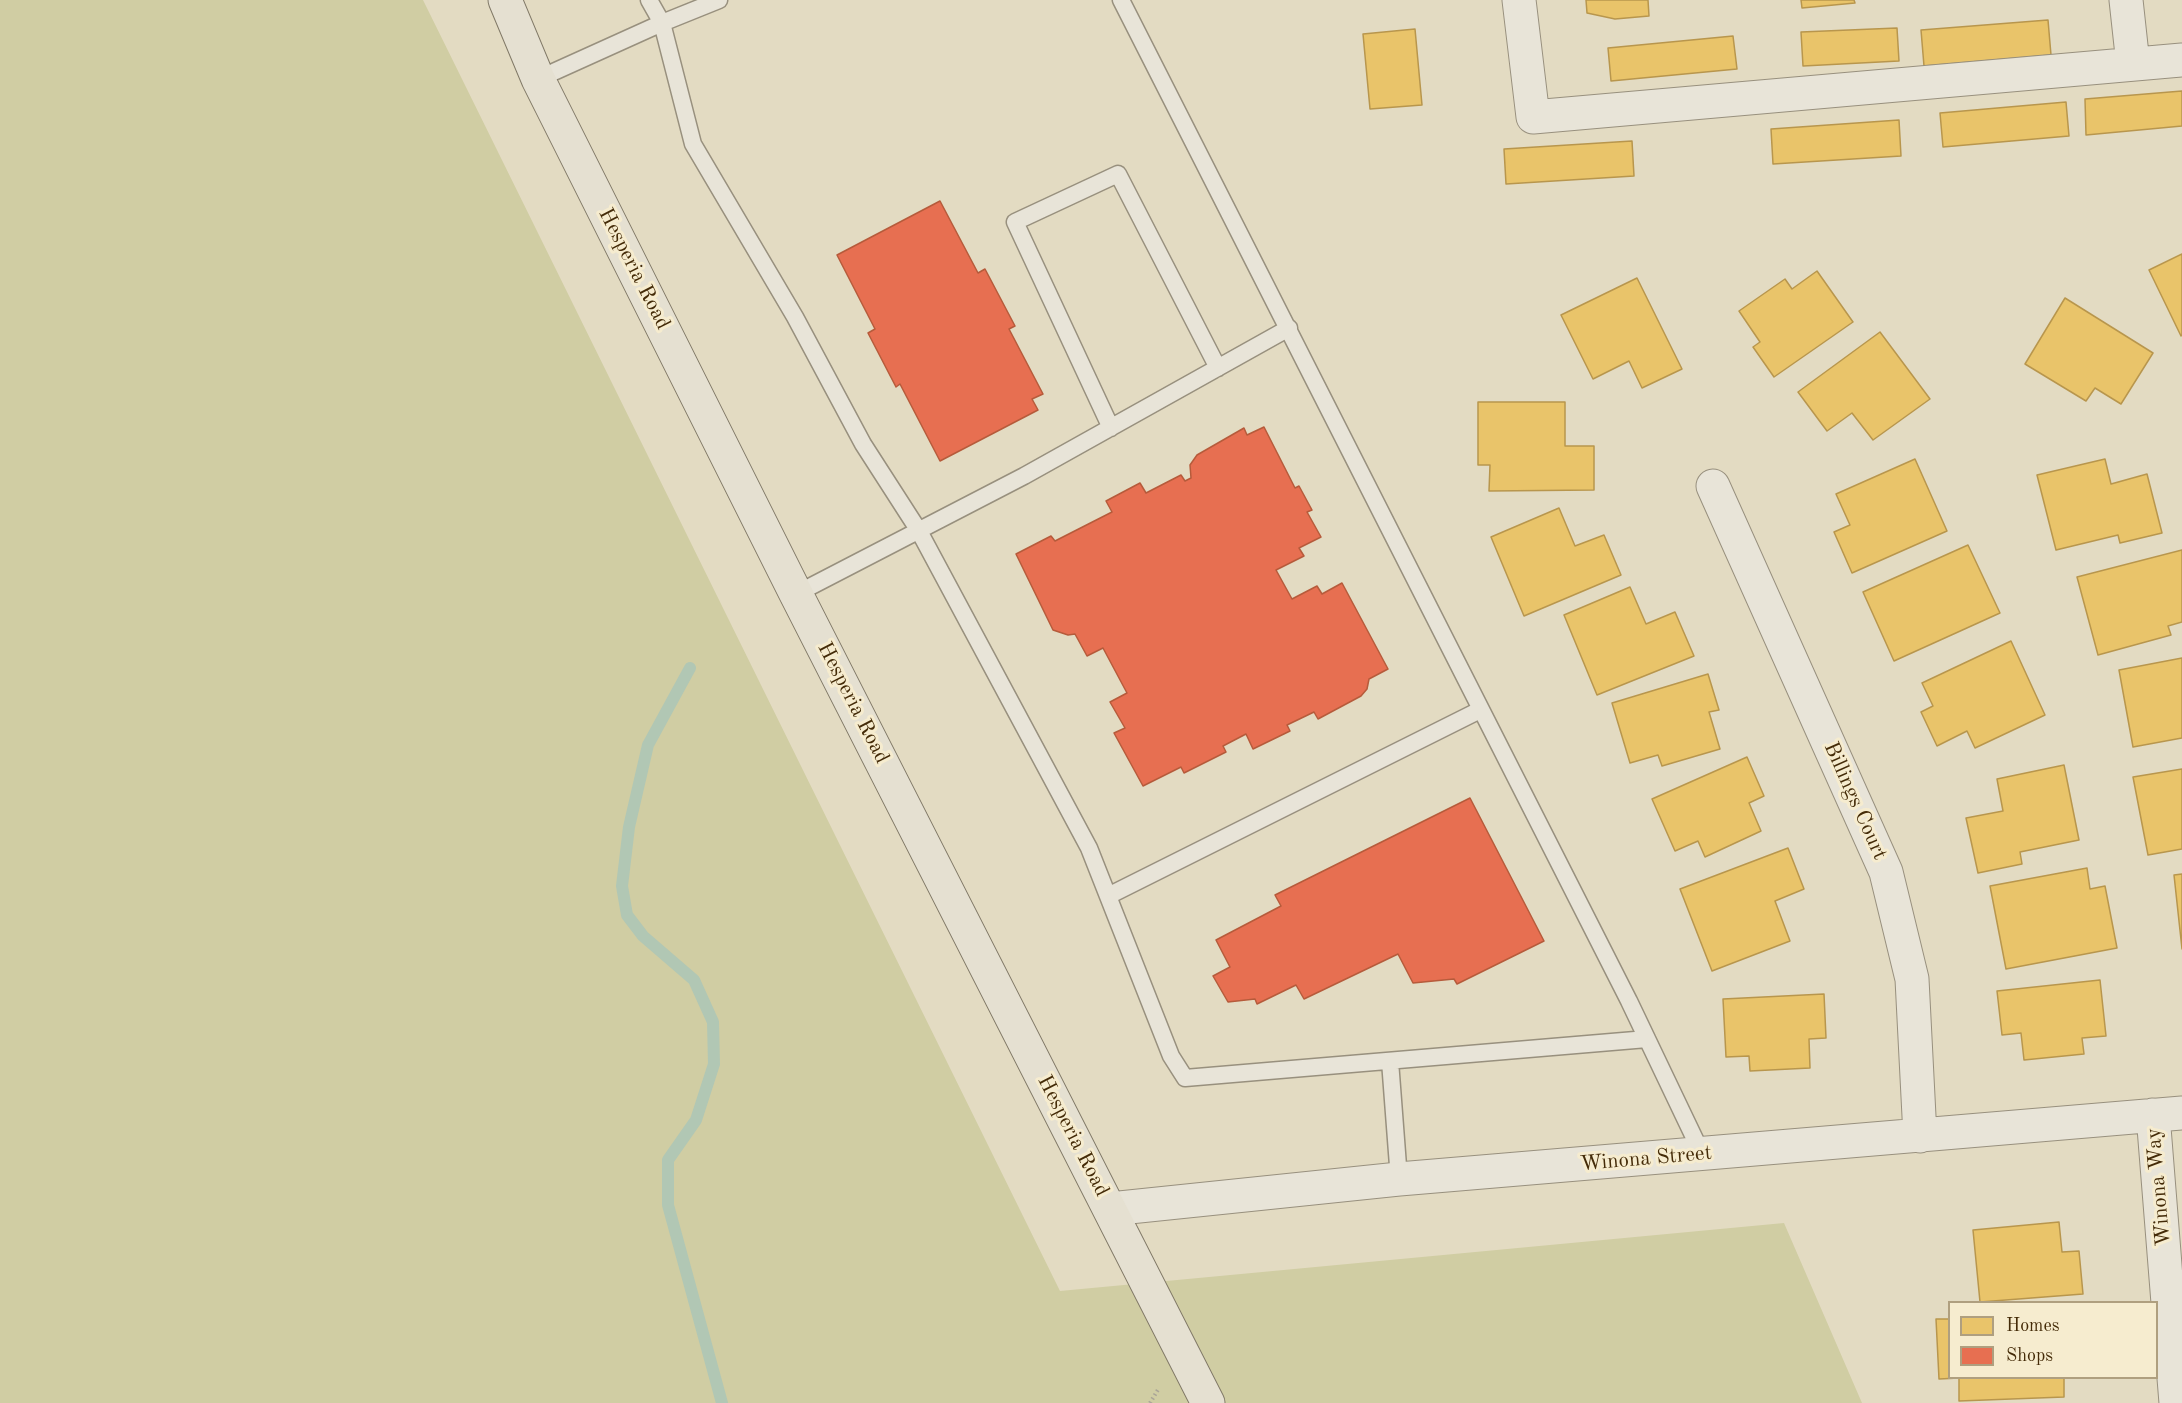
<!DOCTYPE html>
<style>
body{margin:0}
#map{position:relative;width:2182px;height:1403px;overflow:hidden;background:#e3dbc2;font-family:"Old Standard TT",serif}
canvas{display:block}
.legend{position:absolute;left:1948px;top:1301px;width:210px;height:78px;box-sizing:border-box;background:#f6eccf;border:2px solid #af9f7f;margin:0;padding:8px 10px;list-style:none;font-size:18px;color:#442b08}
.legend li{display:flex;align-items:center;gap:12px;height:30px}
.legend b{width:30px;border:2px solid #af9f7f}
</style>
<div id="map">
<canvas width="2182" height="1403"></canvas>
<ul class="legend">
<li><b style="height:16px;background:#e9c46a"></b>Homes</li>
<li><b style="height:16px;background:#e76f51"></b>Shops</li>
</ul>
</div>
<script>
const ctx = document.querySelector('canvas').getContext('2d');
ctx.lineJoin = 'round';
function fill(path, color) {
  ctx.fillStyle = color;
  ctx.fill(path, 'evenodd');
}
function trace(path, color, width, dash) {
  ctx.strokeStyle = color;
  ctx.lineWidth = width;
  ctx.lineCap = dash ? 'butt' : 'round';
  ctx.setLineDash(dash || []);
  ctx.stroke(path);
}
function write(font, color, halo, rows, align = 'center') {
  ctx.font = font + ' "Old Standard TT",serif';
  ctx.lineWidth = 6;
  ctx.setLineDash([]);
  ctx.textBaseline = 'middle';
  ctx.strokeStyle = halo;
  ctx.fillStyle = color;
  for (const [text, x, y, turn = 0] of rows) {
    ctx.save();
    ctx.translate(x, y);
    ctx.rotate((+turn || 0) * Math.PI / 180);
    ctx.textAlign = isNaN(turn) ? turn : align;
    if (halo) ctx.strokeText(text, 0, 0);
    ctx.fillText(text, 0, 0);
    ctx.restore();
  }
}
const green = new Path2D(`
 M0,0H423L1060,1291L1784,1223L1862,1403H0Z`);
const homes = new Path2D(`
 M1586,0H1648L1649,16L1615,19L1587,13Z
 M1801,0H1854L1855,3L1802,8Z
 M2048,20L2051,55L1924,66L1921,30Z
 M1897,28L1899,61L1803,66L1801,32Z
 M1415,29L1422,105L1370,109L1363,34Z
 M1733,36L1737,69L1611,81L1608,48Z
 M2182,91V126L2086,135L2085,99Z
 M2066,102L2069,136L1943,147L1940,113Z
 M1899,120L1901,156L1773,164L1771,129Z
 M1632,141L1634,176L1506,184L1504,149Z
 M2182,254V335L2181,336L2149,270Z
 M1817,271L1853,322L1774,377L1753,347L1760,342L1739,311L1785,279L1792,289Z
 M1637,278L1682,369L1642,388L1629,361L1593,379L1561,315Z
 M2065,298L2153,353L2121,404L2095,388L2086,401L2025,364Z
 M1880,332L1930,399L1873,440L1852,413L1827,431L1798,392Z
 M1478,402H1565V446H1594V490L1489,491L1490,465H1478Z
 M1915,459L1947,531L1852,573L1834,532L1850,525L1836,494Z
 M2105,459L2111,484L2147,474L2162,533L2120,543L2118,535L2056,550L2037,475Z
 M1559,508L1575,546L1604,535L1621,575L1524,616L1491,537Z
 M1968,545L2000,613L1894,661L1863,592Z
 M2182,550V622L2168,626L2171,635L2098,655L2077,577Z
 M1630,587L1646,624L1675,612L1694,656L1597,695L1564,615Z
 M2011,641L2045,715L1975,748L1967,731L1937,746L1921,712L1933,706L1922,683Z
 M2182,658V738L2133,747L2119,670Z
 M1708,674L1719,710L1709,712L1720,749L1662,766L1658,755L1630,763L1612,703Z
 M1747,757L1764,796L1749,803L1761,831L1705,857L1698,841L1675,851L1652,799Z
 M2064,765L2079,840L2020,852L2022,864L1978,873L1966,818L2003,811L1997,779Z
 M2182,769V849L2148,855L2133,777Z
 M1788,848L1804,889L1775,901L1790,941L1712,971L1680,889Z
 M2087,868L2090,889L2105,886L2117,948L2006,969L1990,886Z
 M2182,874V949L2174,875Z
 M2100,980L2106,1036L2082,1038L2084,1054L2024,1060L2021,1033L2002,1035L1997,991Z
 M1824,994L1826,1038L1809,1039L1810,1068L1750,1071L1749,1056L1726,1057L1723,999Z
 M2059,1222L2062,1252L2079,1251L2083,1294L1980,1302L1973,1230Z
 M1936,1319H1950V1378H2064V1397L1959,1401V1378L1939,1379Z`);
const shops = new Path2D(`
 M940,201L978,273L985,269L1015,326L1009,329L1043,394L1032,399L1038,410L940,461L900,384L896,387L868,333L875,329L837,255Z
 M1264,427L1295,488L1299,486L1312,510L1307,512L1321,537L1299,548L1304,556L1276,570L1292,599L1317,586L1322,594L1342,583L1388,669L1369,679L1367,689L1361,696L1318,719L1314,712L1287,725L1290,731L1253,749L1246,734L1223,746L1226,752L1184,773L1181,767L1143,786L1114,733L1125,728L1110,702L1127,693L1103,648L1087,656L1075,634L1068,635L1053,630L1016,554L1051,536L1055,541L1112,512L1106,501L1140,483L1146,493L1181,475L1185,481L1191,478L1190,465L1197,455L1244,428L1247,435Z
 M1470,798L1544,941L1457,984L1454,979L1413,983L1398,954L1304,999L1296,985L1257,1004L1255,999L1228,1002L1213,976L1230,967L1216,940L1281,906L1275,895Z`);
const stream = new Path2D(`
 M690,668L648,745L629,827L622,886L627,915L643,936L694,980L713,1022L714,1064L696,1120L668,1160V1205L722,1403`);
const path = new Path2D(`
 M1150,1403L1159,1388`);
const service = new Path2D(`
 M719,0L662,23L693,144L795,317L863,444L919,531L1089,848L1171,1056L1185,1078L1647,1039
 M1121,0L1629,1001L1702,1154
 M538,79L662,23L649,0
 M1111,428L1015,222L1118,174L1218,368
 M796,594L1024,476L1289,328
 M1108,896L1480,710
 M1390,1061L1399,1179`);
const minor = new Path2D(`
 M1519,0L1533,117L2182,60
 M2126,0L2133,64
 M1713,486L1886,872L1912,979L1920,1136
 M2153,1115L2176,1403
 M1110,1209L1399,1179L2182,1113`);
const primary = new Path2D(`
 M505,0L538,79L796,594L1208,1403`);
const streetNames = [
 ["Hesperia Road",634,269,63],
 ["Hesperia Road",853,703,63],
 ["Billings Court",1855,801,66],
 ["Hesperia Road",1073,1136,63],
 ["Winona Street",1646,1159,-5],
 ["Winona Way",2159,1187,-95]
];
fill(green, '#d0cda3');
fill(homes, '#e9c46a');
trace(homes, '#b8964d', 1.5);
fill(shops, '#e76f51');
trace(shops, '#b65b3b', 1.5);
trace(stream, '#b1c7b4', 12);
trace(service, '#98907e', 19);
trace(minor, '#98907e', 35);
trace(primary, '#817967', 35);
trace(path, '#a9a497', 4, [1.5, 3]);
trace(service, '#e8e4d8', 16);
trace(minor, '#e8e4d8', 33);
trace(primary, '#e5e0d1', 33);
write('21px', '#442b08', '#f6eccf', streetNames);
</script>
